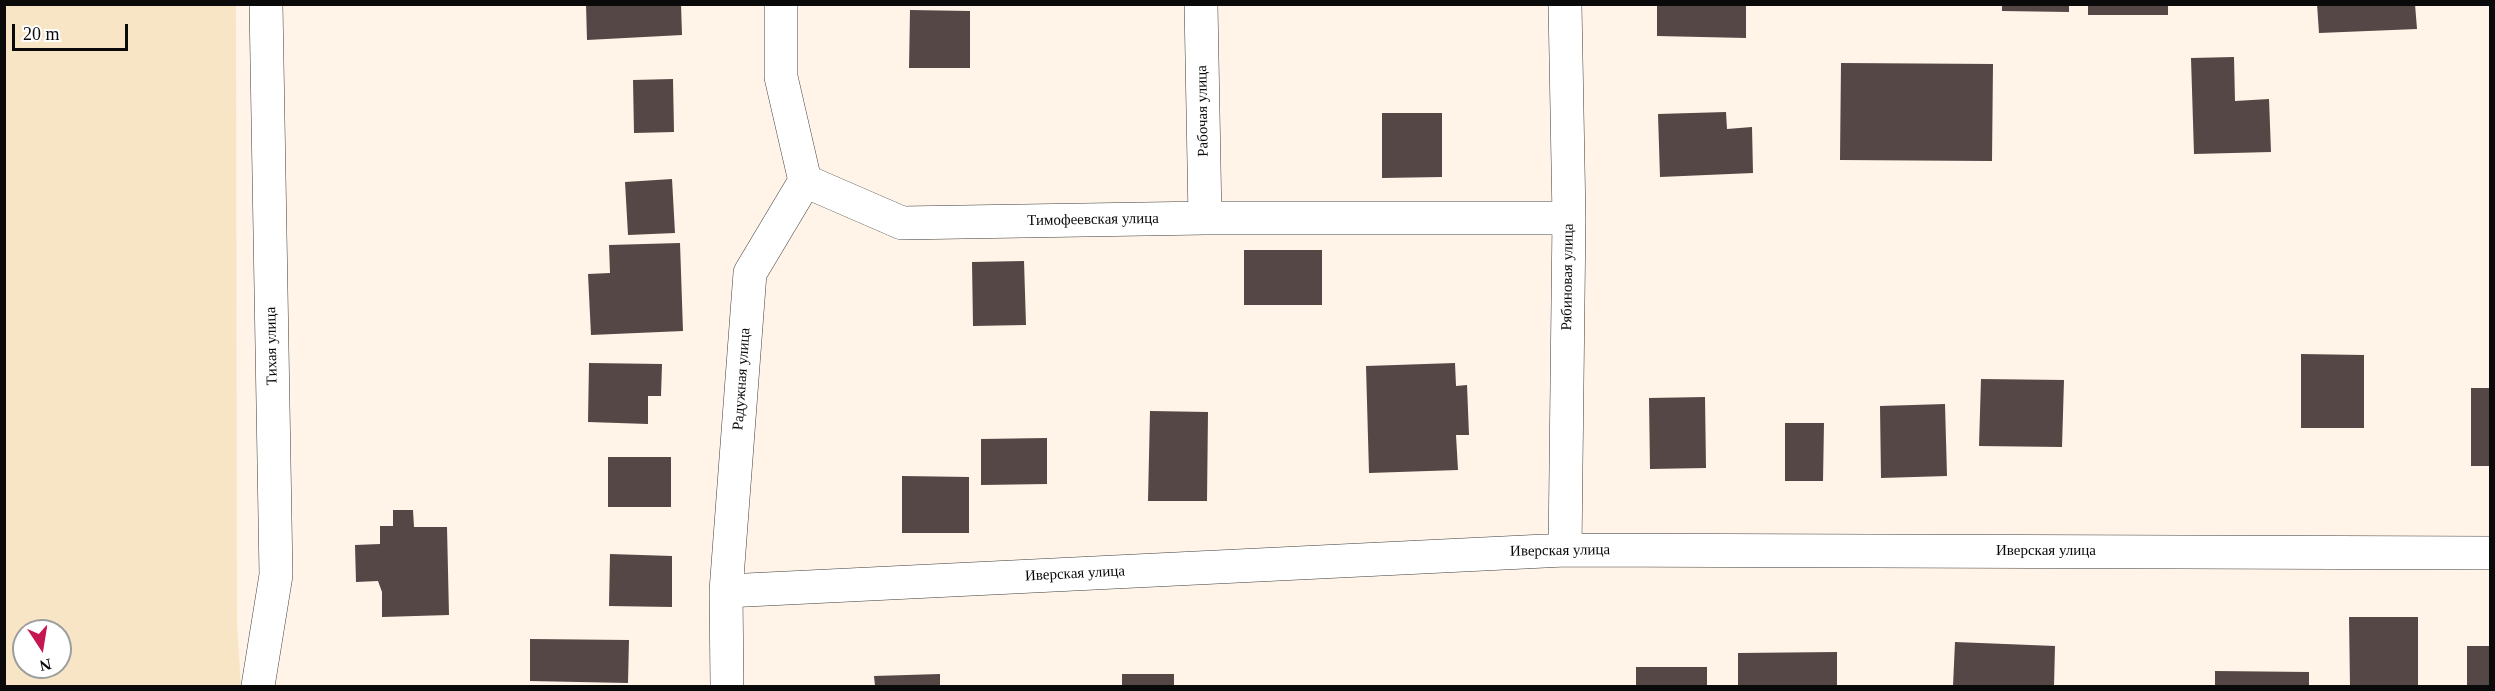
<!DOCTYPE html>
<meta charset="utf-8">
<style>
body{margin:0}
#map{position:relative;width:2495px;height:691px;overflow:hidden;background:#fff4e7;font-family:"Times New Roman",serif}
canvas{display:block}
.frame{position:absolute;inset:0;border:6px solid #0a0a0a;pointer-events:none}
.north{position:absolute;left:12px;top:619px;width:60px;height:60px;box-sizing:border-box;background:#fff;border:2px solid #9d9d9d;border-radius:50%;rotate:168deg;font-size:16px;font-weight:700;line-height:24px;text-align:center;color:#0a0a0a}
.north::after{content:'';display:block;margin:auto;width:21px;height:27px;background:#c61651;clip-path:polygon(50% 0,100% 100%,50% 72%,0 100%)}
.scale{position:absolute;left:12px;top:24px;width:116px;height:27px;box-sizing:border-box;border:3px solid #0a0a0a;border-top:0;padding-left:8px;font-size:18px;line-height:21px;white-space:nowrap;color:#0a0a0a;-webkit-text-stroke:4px #fff;paint-order:stroke}
</style>
<div id="map">
<canvas width="2495" height="691"></canvas>
<div class="frame"></div>
<div class="north">N</div>
<div class="scale">20 m</div>
</div>
<script>
const ctx = document.querySelector('canvas').getContext('2d');
ctx.lineJoin = 'round';
function fill(path, color) {
  ctx.fillStyle = color;
  ctx.fill(path, 'evenodd');
}
function trace(path, color, width, dash) {
  ctx.strokeStyle = color;
  ctx.lineWidth = width;
  ctx.lineCap = dash ? 'butt' : 'round';
  ctx.setLineDash(dash || []);
  ctx.stroke(path);
}
function write(font, color, halo, rows, align = 'center') {
  ctx.font = font + ' "Times New Roman",serif';
  ctx.lineWidth = 6;
  ctx.setLineDash([]);
  ctx.textBaseline = 'middle';
  ctx.strokeStyle = halo;
  ctx.fillStyle = color;
  for (const [text, x, y, turn = 0] of rows) {
    ctx.save();
    ctx.translate(x, y);
    ctx.rotate((+turn || 0) * Math.PI / 180);
    ctx.textAlign = isNaN(turn) ? turn : align;
    if (halo) ctx.strokeText(text, 0, 0);
    ctx.fillText(text, 0, 0);
    ctx.restore();
  }
}
const farmland = new Path2D(`
 M4,5H236L237,624L241,686H5ZM24,631H60V667H24Z`);
const building = new Path2D(`
 M586,4H681L682,35L587,40Z
 M1657,4H1746V38L1657,36Z
 M2002,4H2069V12L2002,11Z
 M2088,4H2168V15H2088Z
 M2317,4H2415L2417,29L2319,33Z
 M910,10L970,11V68H909Z
 M2234,57L2235,101L2269,99L2271,152L2194,154L2191,58Z
 M1841,63L1993,64L1992,161L1840,160Z
 M673,79L674,132L634,133L633,80Z
 M1726,112L1727,129L1752,127L1753,173L1660,177L1658,114Z
 M1382,113H1442V177L1382,178Z
 M672,179L675,233L628,235L625,182Z
 M680,243L683,331L591,335L588,274L610,273L609,245Z
 M1244,250H1322V305H1244Z
 M1024,261L1026,325L973,326L972,262Z
 M2301,354L2364,355V428H2301Z
 M589,363L662,364L661,396H648V424L588,422Z
 M1455,363L1456,386L1467,385L1469,435H1456L1458,470L1369,473L1366,366Z
 M1981,379L2064,380L2062,447L1979,446Z
 M2471,388H2490V466H2471Z
 M1705,397L1706,468L1650,469L1649,398Z
 M1945,404L1947,476L1881,478L1880,406Z
 M1150,411L1208,412L1207,501H1148Z
 M1785,423H1824L1823,481H1785Z
 M1047,438V484L981,485V439Z
 M608,457H671V507H608Z
 M902,476L969,477V533H902Z
 M393,510H413L414,527H447L449,615L382,617V592L378,581L356,582L355,545L380,544V526H393Z
 M610,554L672,556V607L609,606Z
 M2349,617H2418V686H2350Z
 M530,639L629,640L628,683L530,681Z
 M1955,642L2055,646L2054,686H1953Z
 M2467,646H2490V686H2467Z
 M1837,652V686H1738V653Z
 M1636,667H1707V686H1636Z
 M2215,671L2309,672V686H2215Z
 M940,674V686H875L874,676Z
 M1122,674H1174V686H1122Z`);
const minor = new Path2D(`
 M781,4V77L805,181L902,223L1205,218H1569
 M1201,4L1205,218
 M1565,550L1569,218L1565,4
 M726,591L750,273L805,181
 M258,686L276,575L266,4
 M727,686L726,591L1565,550L2490,553`);
const streetNames = [
 ["Рабочая улица",1203,111,-91],
 ["Тимофеевская улица",1093,220,-1],
 ["Рябиновая улица",1568,277,-89],
 ["Тихая улица",272,346,-91],
 ["Радужная улица",742,379,-86],
 ["Иверская улица",1560,551,-1],
 ["Иверская улица",2046,551],
 ["Иверская улица",1075,574,-3]
];
fill(farmland, '#f7e5c5');
fill(building, '#544746');
trace(minor, '#3d3d3d', 34);
trace(minor, '#fff', 33);
write('15px', '#0a0a0a', '#fff', streetNames);
</script>
